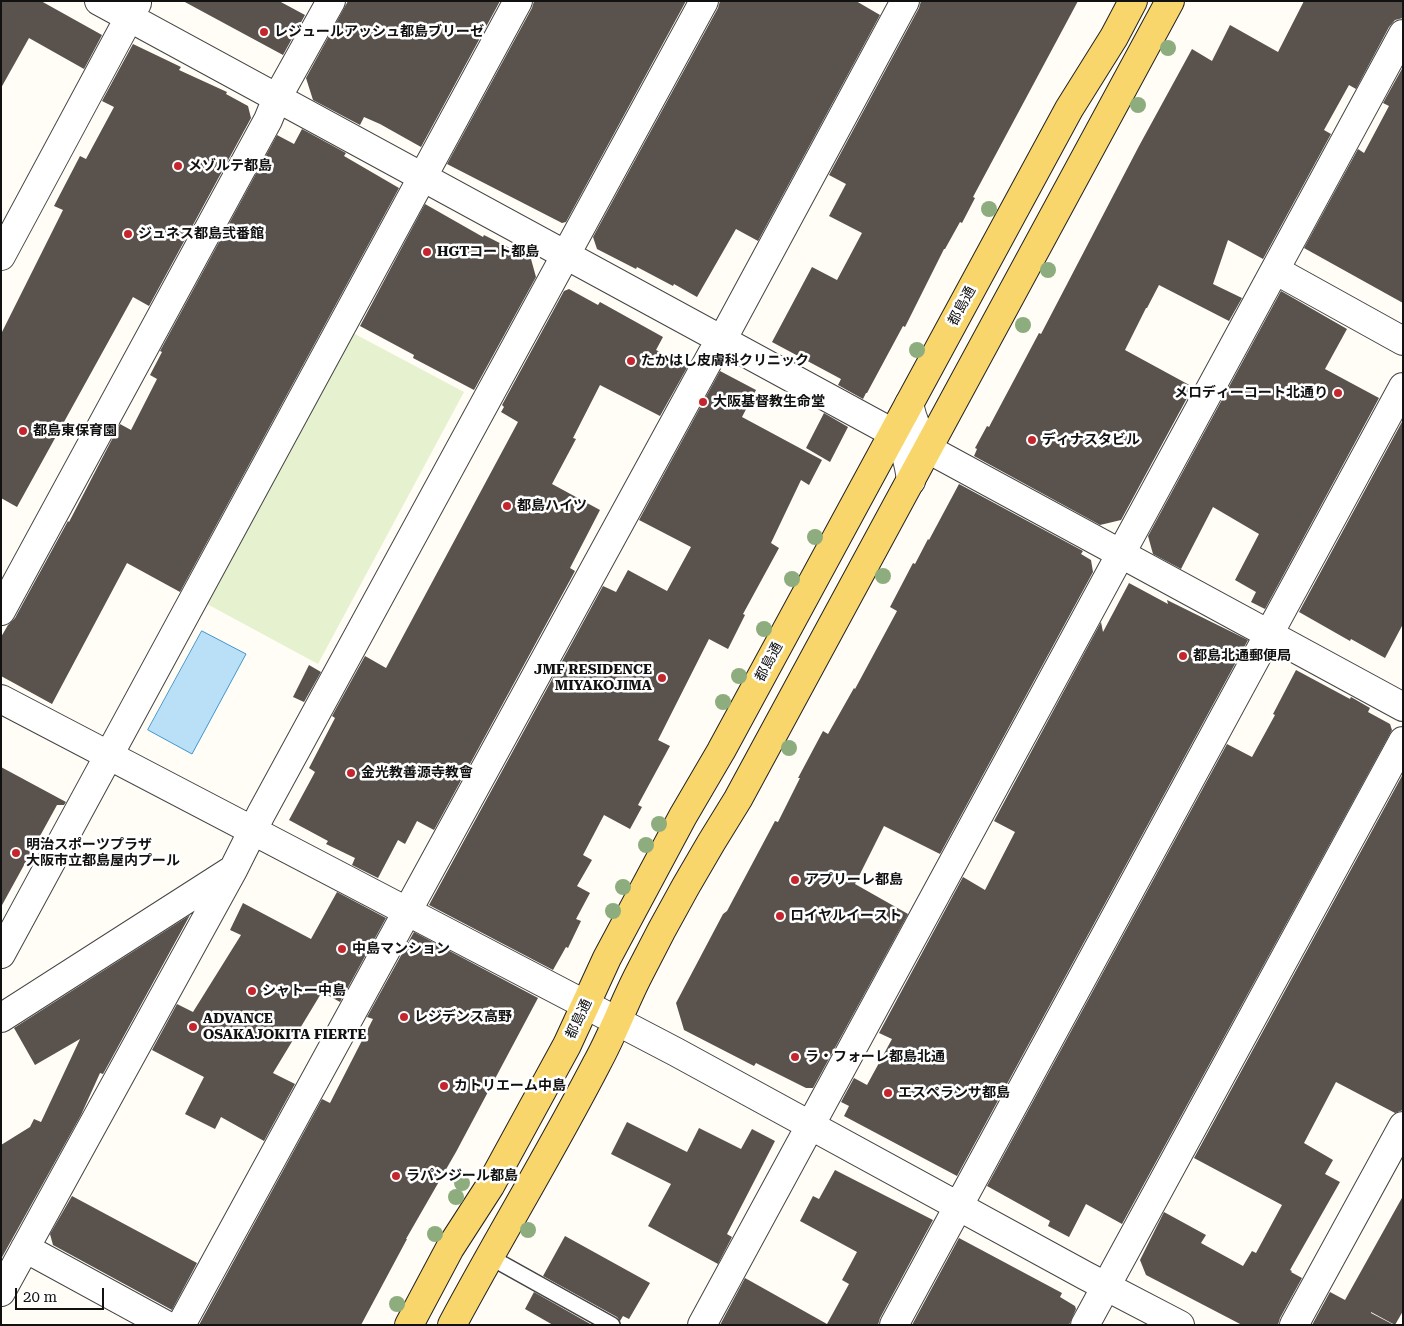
<!DOCTYPE html>
<meta charset="utf-8">
<style>
body{margin:0}
#map{position:relative;width:1404px;height:1326px;overflow:hidden;background:#fffdf5;font-family:"Roboto Serif",serif}
canvas{display:block}
.frame{position:absolute;inset:0;border:2px solid #111;pointer-events:none}
.scale{position:absolute;left:15px;top:1288px;width:89px;height:22px;box-sizing:border-box;border:2px solid #111;border-top:0;padding-left:6px;font-size:15px;line-height:18px;white-space:nowrap;color:#111;-webkit-text-stroke:4px #fff;paint-order:stroke}
</style>
<div id="map">
<canvas width="1404" height="1326"></canvas>
<div class="frame"></div>
<div class="scale">20 m</div>
</div>
<script>
const ctx = document.querySelector('canvas').getContext('2d');
ctx.lineJoin = 'round';
function fill(path, color) {
  ctx.fillStyle = color;
  ctx.fill(path, 'evenodd');
}
function trace(path, color, width, dash) {
  ctx.strokeStyle = color;
  ctx.lineWidth = width;
  ctx.lineCap = dash ? 'butt' : 'round';
  ctx.setLineDash(dash || []);
  ctx.stroke(path);
}
function write(font, color, halo, rows, align = 'center') {
  ctx.font = font + ' "Roboto Serif","Noto Sans JP",serif';
  ctx.lineWidth = 5;
  ctx.setLineDash([]);
  ctx.textBaseline = 'middle';
  ctx.strokeStyle = halo;
  ctx.fillStyle = color;
  for (const [text, x, y, turn = 0] of rows) {
    ctx.save();
    ctx.translate(x, y);
    ctx.rotate((+turn || 0) * Math.PI / 180);
    ctx.textAlign = isNaN(turn) ? turn : align;
    if (halo) ctx.strokeText(text, 0, 0);
    ctx.fillText(text, 0, 0);
    ctx.restore();
  }
}
const pitch = new Path2D(`
 M353,333L464,392L318,664L207,604Z`);
const water = new Path2D(`
 M202,631L246,654L192,754L148,730Z`);
const building = new Path2D(`
 M1,1H41L102,35L84,69L29,38L1,88Z
 M183,1H279L305,15L283,55Z
 M348,1H500L421,147L380,124L364,117L360,125L313,100L306,78Z
 M534,1H686L566,222L562,223L447,164L532,8Z
 M720,1H856L880,15L758,241L736,229L697,297L674,284L673,286L637,267L636,269L597,249L593,237L718,8Z
 M921,1H1078L973,197L975,198L962,223L960,222L945,249H944L905,327L903,326L867,393H866L863,399L838,385L841,379L772,342L812,267L837,280L862,233L829,216L846,184L829,175L919,8Z
 M1304,1H1403V18L1395,20L1389,27L1356,89L1349,85L1324,130L1331,134L1263,259L1228,240L1213,284L1242,298L1229,321L1159,285L1147,308H1146L1125,350L1193,387L1121,520L1100,525L974,456L977,449L975,448L987,426L989,427L1039,333L1041,334L1139,146L1192,49L1212,61L1230,25L1278,52Z
 M133,44L181,67L179,70L227,92L226,94L248,106L251,118L149,306L133,297L17,507L1,498V334L63,210L54,206L80,156L86,159L114,107L102,101Z
 M1403,67V303L1304,248L1358,149L1364,153L1389,106L1383,103Z
 M302,129L346,153L344,156L399,188L180,592L127,563L52,704L1,676V637L8,625L15,618L68,521L69,522L120,424L131,430L157,379L150,375L162,352L160,351L277,135L294,144Z
 M425,204L483,237L484,235L531,259L536,277L474,390L413,358L414,355L360,326Z
 M569,289L598,305L600,302L663,337L656,350L688,366L660,416L600,385L573,438L576,439L552,484L600,510L570,568L575,571L434,830L417,821L405,844L398,840L378,878L352,865L355,858L326,844L328,841L289,820L315,772L309,768L335,718L332,716L365,656L386,668L518,422L501,412L504,407L502,405L564,291Z
 M1281,291L1347,329L1325,369L1379,398L1265,609L1251,602L1256,592L1235,580L1259,534L1213,507L1181,569L1153,554L1148,536Z
 M720,371L756,390L742,417L822,460L809,485L801,480L771,543L779,548L743,614L745,615L728,649L709,639L658,740L670,746L638,805L642,807L630,829L604,815L583,855L592,860L577,886L590,893L576,919L581,921L568,948L566,947L553,970L429,905L603,586L616,592L628,570L667,591L691,547L639,520Z
 M824,413L848,427L830,462L806,448Z
 M1403,420V624L1385,658L1351,639L1350,641L1299,612Z
 M959,484L1083,551L1081,554L1091,560L1093,572L940,854L884,826L855,884L908,914L813,1088H806L756,1063L754,1066L684,1030L676,1003L723,914L727,911L775,821L778,822L800,778H798L823,731L828,734L854,688L855,689L897,611L890,607L913,563L915,564L928,539L929,540Z
 M1129,583L1168,604L1167,600L1248,640L957,1176L844,1116L849,1106L841,1102L854,1078L867,1085L892,1039L879,1033L963,877L985,890L1015,832L994,821L1101,622L1103,632Z
 M309,665L321,672L304,702L293,697Z
 M1296,670L1350,699L1351,697L1370,708L1368,712L1390,724L1392,730L1122,1224L1086,1204L1069,1237L1048,1226L1050,1221L987,1186L1227,744L1252,757L1275,715L1273,714Z
 M1,767L66,802L64,805H57L1,907Z
 M1403,774V1110L1395,1113L1336,1082L1304,1143L1333,1160L1325,1174L1340,1182L1290,1270L1292,1271L1291,1272L1302,1278L1280,1318L1278,1325H1242L1146,1275L1140,1260L1164,1212L1206,1235L1201,1243L1243,1266L1252,1251L1256,1253L1282,1205L1194,1158Z
 M337,892L386,918L340,1002L322,992L273,1073L295,1084L264,1141L221,1117L215,1129L185,1114L204,1077L152,1050L177,1004L193,1012L241,935L230,930L243,903L311,939Z
 M190,915L103,1074L100,1073L81,1115L1,1259V1145L30,1127L34,1119L41,1122L80,1039L35,1065L14,1028Z
 M414,932L538,998L456,1152L406,1239H407L361,1325H199L322,1099L330,1103L373,1019L367,1017Z
 M627,1122L687,1152L699,1128L741,1149L752,1129L775,1141L727,1234L732,1237L718,1264L648,1226L671,1184L611,1154Z
 M835,1170L933,1220L880,1318L878,1325H720L745,1278L827,1324L849,1284L842,1280L857,1252L800,1221L813,1196L819,1199Z
 M72,1196L197,1263L172,1310L53,1245L50,1234Z
 M1403,1196V1311L1395,1325L1371,1312V1313L1394,1325H1312L1330,1292L1345,1300Z
 M565,1236L650,1283L629,1319L623,1316L620,1321L617,1317L543,1276Z
 M959,1238L1062,1293L1060,1297L1075,1306L1076,1309L1069,1325H912Z
 M534,1292L592,1325H553L525,1309Z`);
const lane = new Path2D(`
 M490,1257L612,1325`);
const street = new Path2D(`
 M99,1L893,433C905,448 909,462 911,481
 M1,256L137,3
 M1275,270L1403,341
 M909,404C913,422 918,434 928,449L1403,707
 M1,611L268,120L277,98L331,1
 M1,699L676,1052L1086,1276L1180,1325
 M1,954L518,1
 M1,1018L229,872
 M25,1248L166,1325
 M1,1292L233,870L261,814L704,1
 M181,1325L712,354L722,340L905,1
 M702,1325L1403,34
 M894,1325L1403,387
 M1085,1325L1403,741
 M1294,1325L1403,1126`);
const primary = new Path2D(`
 M409,1325L450,1248L490,1186L567,1045L607,958L683,816L721,751L1069,109L1114,37L1133,1
 M452,1325C499,1237 551,1152 597,1063C613,1034 624,1003 639,974C669,914 702,856 738,799L1170,1`);
const trees = [
 [1168,48],
 [1138,105],
 [989,209],
 [1048,270],
 [1023,325],
 [917,350],
 [815,537],
 [883,576],
 [792,579],
 [764,629],
 [739,676],
 [723,702],
 [789,748],
 [659,824],
 [646,845],
 [623,887],
 [613,911],
 [462,1183],
 [456,1197],
 [528,1230],
 [435,1234],
 [397,1304]
];
const markers = [
 [264,32,5,"#c4262e"],
 [178,166,5,"#c4262e"],
 [128,234,5,"#c4262e"],
 [427,252,5,"#c4262e"],
 [631,361,5,"#c4262e"],
 [1338,393,5,"#c4262e"],
 [703,402,5,"#c4262e"],
 [23,431,5,"#c4262e"],
 [1032,440,5,"#c4262e"],
 [507,506,5,"#c4262e"],
 [1183,656,5,"#c4262e"],
 [662,678,5,"#c4262e"],
 [351,773,5,"#c4262e"],
 [16,853,5,"#c4262e"],
 [795,880,5,"#c4262e"],
 [780,916,5,"#c4262e"],
 [342,949,5,"#c4262e"],
 [252,991,5,"#c4262e"],
 [404,1017,5,"#c4262e"],
 [193,1027,5,"#c4262e"],
 [795,1057,5,"#c4262e"],
 [444,1086,5,"#c4262e"],
 [888,1093,5,"#c4262e"],
 [396,1176,5,"#c4262e"]
];
const poiNames = [
 ["レジュールアッシュ都島ブリーゼ",274,32],
 ["メゾルテ都島",188,166],
 ["ジュネス都島弐番館",138,234],
 ["HGTコート都島",437,252],
 ["たかはし皮膚科クリニック",641,361],
 ["メロディーコート北通り",1328,393,"right"],
 ["大阪基督教生命堂",713,402],
 ["都島東保育園",33,431],
 ["ディナスタビル",1042,440],
 ["都島ハイツ",517,506],
 ["都島北通郵便局",1193,656],
 ["JMF RESIDENCE",652,670,"right"],
 ["MIYAKOJIMA",652,686,"right"],
 ["金光教善源寺教會",361,773],
 ["明治スポーツプラザ",26,845],
 ["大阪市立都島屋内プール",26,861],
 ["アプリーレ都島",805,880],
 ["ロイヤルイースト",790,916],
 ["中島マンション",352,949],
 ["シャトー中島",262,991],
 ["レジデンス高野",414,1017],
 ["ADVANCE",203,1019],
 ["OSAKAJOKITA FIERTE",203,1035],
 ["ラ・フォーレ都島北通",805,1057],
 ["カトリエーム中島",454,1086],
 ["エスペランサ都島",898,1093],
 ["ラパンジール都島",406,1176]
];
const streetNames = [
 ["都島通",962,306,-62],
 ["都島通",769,662,-62],
 ["都島通",579,1019,-65]
];
fill(pitch, '#e6f2cf');
fill(water, '#b9e0f7');
trace(water, '#3f96cf', 1);
fill(building, '#5a524d');
trace(lane, '#444', 18);
trace(street, '#444', 30);
trace(primary, '#222', 30);
trace(lane, '#fff', 15);
trace(street, '#fff', 28);
trace(primary, '#f9d66b', 28);
ctx.fillStyle = '#8dad7f';
for (const [x, y] of trees) {
  ctx.beginPath();
  ctx.arc(x, y, 8, 0, 2 * Math.PI);
  ctx.fill();
}
for (const [x, y, r, color] of markers) {
  const dot = new Path2D();
  dot.arc(x, y, r, 0, 2 * Math.PI);
  ctx.fillStyle = color;
  ctx.fill(dot);
  trace(dot, '#fff', 2);
}
write('bold 14px', '#111', '#fff', poiNames, 'left');
write('14px', '#111', '#fff', streetNames);
</script>
